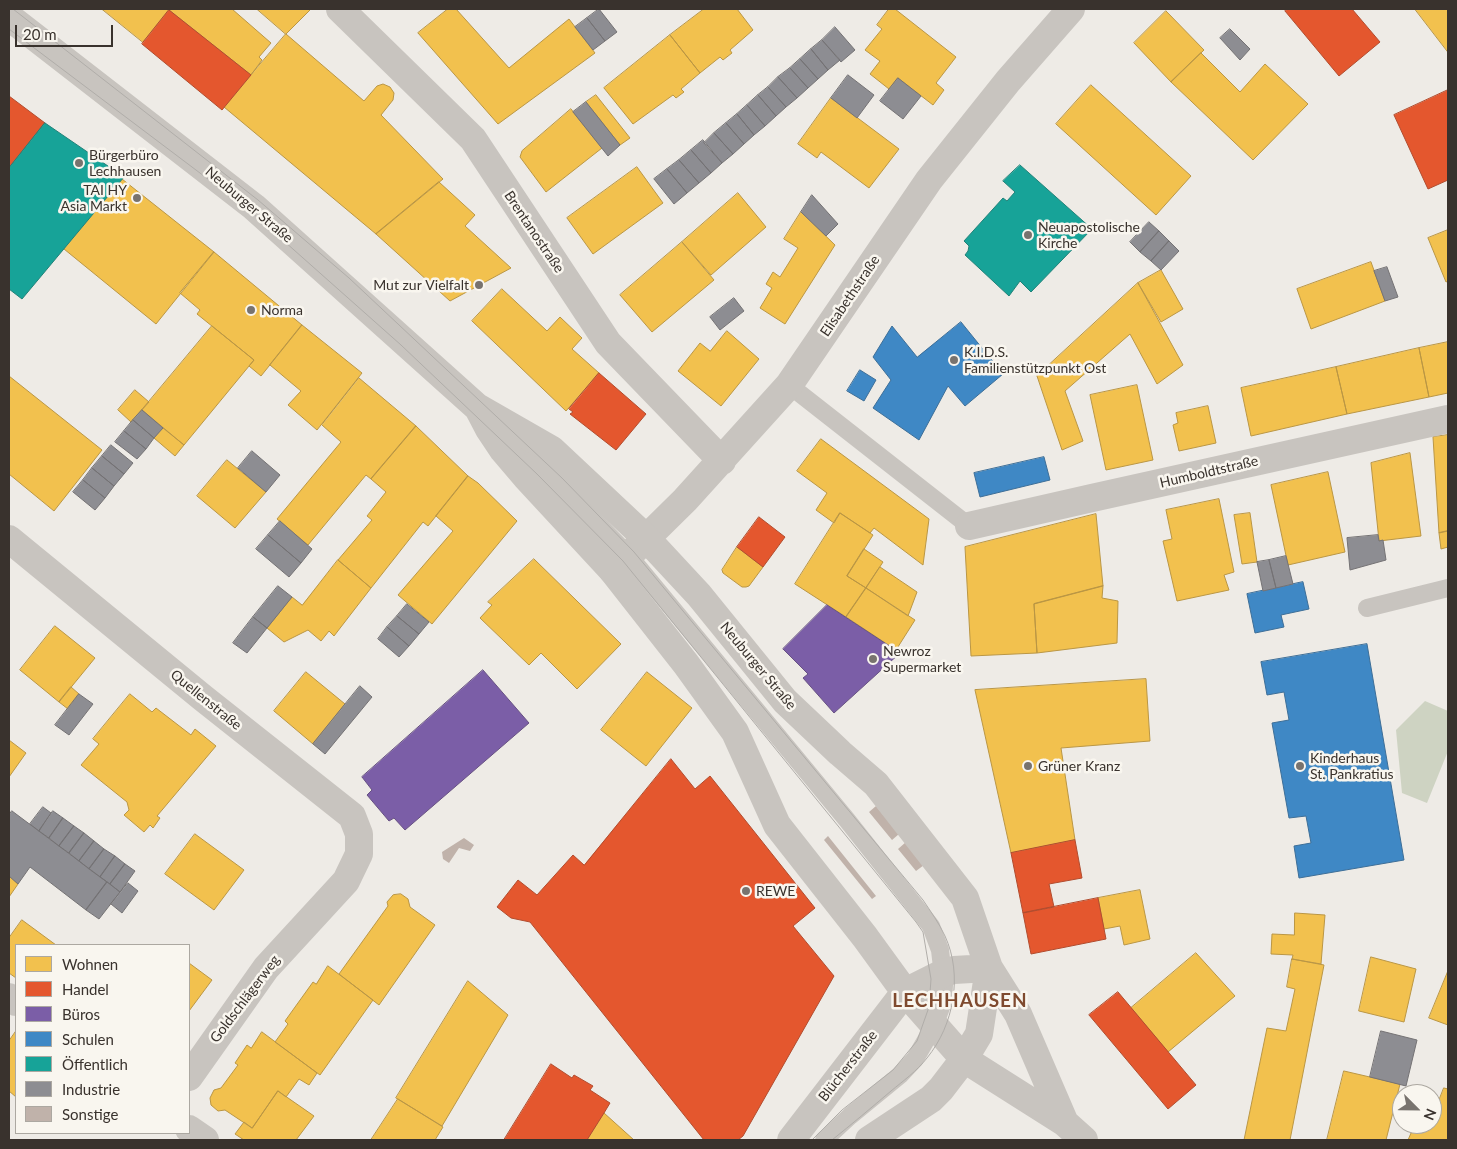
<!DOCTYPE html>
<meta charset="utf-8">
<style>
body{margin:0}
#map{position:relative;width:1457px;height:1149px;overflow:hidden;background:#eeebe6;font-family:Lato,sans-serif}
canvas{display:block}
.frame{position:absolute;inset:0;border:10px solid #39322d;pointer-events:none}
.legend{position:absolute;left:15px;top:944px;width:175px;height:190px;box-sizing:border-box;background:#f9f6ef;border:1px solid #aca8a1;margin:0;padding:6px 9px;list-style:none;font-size:15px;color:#39322d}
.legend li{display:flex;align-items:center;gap:10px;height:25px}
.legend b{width:25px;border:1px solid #aca8a1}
.north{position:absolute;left:1392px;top:1084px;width:50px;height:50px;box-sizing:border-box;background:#f9f6ef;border:1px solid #aca8a1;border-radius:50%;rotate:113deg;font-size:14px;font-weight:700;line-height:20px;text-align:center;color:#39322d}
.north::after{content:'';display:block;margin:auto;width:18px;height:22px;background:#78736e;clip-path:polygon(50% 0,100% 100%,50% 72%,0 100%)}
.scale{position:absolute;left:15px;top:25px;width:98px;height:22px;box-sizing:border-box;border:2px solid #39322d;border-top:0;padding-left:6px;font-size:15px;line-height:18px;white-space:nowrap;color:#39322d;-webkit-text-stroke:4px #f9f6ef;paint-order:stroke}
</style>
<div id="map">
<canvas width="1457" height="1149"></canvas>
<div class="frame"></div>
<ul class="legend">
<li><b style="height:14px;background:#f2c14e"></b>Wohnen</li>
<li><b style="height:14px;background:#e4572e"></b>Handel</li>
<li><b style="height:14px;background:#7b5ea7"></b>Büros</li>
<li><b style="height:14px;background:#3f88c5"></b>Schulen</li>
<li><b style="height:14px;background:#17a398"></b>Öffentlich</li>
<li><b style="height:14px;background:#8d8d92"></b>Industrie</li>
<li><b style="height:14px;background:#c0b2aa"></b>Sonstige</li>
</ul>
<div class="north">N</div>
<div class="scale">20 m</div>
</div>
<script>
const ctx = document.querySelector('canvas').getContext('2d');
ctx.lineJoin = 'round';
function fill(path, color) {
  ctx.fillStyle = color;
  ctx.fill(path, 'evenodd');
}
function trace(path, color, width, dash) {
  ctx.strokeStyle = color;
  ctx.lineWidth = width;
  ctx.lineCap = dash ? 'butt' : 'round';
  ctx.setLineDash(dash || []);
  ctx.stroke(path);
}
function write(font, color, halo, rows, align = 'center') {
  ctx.font = font + ' Lato,sans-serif';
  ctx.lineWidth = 5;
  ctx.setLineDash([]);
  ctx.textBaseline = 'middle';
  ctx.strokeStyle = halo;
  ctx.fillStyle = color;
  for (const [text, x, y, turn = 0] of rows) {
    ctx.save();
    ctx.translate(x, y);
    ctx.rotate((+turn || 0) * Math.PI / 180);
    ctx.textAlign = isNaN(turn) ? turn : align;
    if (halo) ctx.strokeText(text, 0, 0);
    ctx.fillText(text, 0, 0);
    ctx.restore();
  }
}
const green = new Path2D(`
 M1425,701L1448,711V751L1427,803L1402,793L1396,730Z`);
const homes = new Path2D(`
 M102,9H170L143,42Z
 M170,9H232L271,43L259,57L262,60L251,75L169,10Z
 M257,9H311L286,34Z
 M448,9H456L509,68L569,19L595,53L498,124L418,33Z
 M704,9H737L753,30L730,50L732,53L723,60L720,57L700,73L670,35Z
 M889,9H895L956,57L936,83L944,90L933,105L898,78L889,89L870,74L880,61L865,50L882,29L877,25Z
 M1415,9H1448V52Z
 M1166,11L1204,50L1171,82L1134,43Z
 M286,34L364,101L377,86L383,84L390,87L394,93L393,100L381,115L443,179L376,234L224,107Z
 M670,35L700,73L681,89L684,92L676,98L673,95L633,124L604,88Z
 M1201,53L1240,92L1265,64L1308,104L1253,160L1171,82Z
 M1091,85L1191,176L1156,215L1056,124Z
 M596,95L630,138L620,145L586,102Z
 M831,98L899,149L869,188L821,152L817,158L798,144Z
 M571,109L602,148L546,192L520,157L522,151Z
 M637,167L663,203L593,254L567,218Z
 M122,179L214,252L156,324L64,249Z
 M439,182L475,215L465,226L511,268L450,301L376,234Z
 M738,193L766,227L711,275L682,242Z
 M801,212L835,245L785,324L760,308L772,288L766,284L773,272L780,277L798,248L784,239Z
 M1448,230V281L1446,282L1428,238Z
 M682,242L714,280L652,332L620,295Z
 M214,252L302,325L261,376L249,366L254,360L197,314L200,310L180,293Z
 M1371,262L1385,301L1311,329L1297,289Z
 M1161,270L1183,309L1161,322L1138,283Z
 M1138,283L1183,365L1157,384L1130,334L1065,391L1083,441L1062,450L1037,376Z
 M502,289L547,331L560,317L582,338L572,349L599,373L566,411L472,321Z
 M302,325L362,373L317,430L288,405L301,391L270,365Z
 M212,326L254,360L184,445L142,410Z
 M727,331L759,359L721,406L678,371L700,343L710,351Z
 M1448,342V393L1429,397L1419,348Z
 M1419,348L1429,397L1347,414L1336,367Z
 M1336,367L1347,414L1251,436L1241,388Z
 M9,376L102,450L54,511L9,474Z
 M359,378L416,426L371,479L366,475L308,545L277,519L341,442L322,425Z
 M1137,385L1153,460L1106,470L1090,395Z
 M135,390L149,402L131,422L118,410Z
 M1208,406L1216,443L1179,451L1173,425L1178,423L1176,413Z
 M416,426L468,476L428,526L423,522L371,588L338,560L372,520L367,516L386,492L371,479Z
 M163,428L184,445L175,456L154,438Z
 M1448,435V531L1439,533L1433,437Z
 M821,439L929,519L923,565L874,528L870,533L840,513L834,523L816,510L827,493L797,471Z
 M1410,453L1421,536L1379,541L1371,463Z
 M227,460L266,492L235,528L197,496Z
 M1328,472L1345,552L1288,565L1271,485Z
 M468,476L478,483L517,521L432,624L398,595L453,531L436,516Z
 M1219,499L1234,572L1224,575L1229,590L1177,601L1163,541L1172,539L1166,510Z
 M840,513L873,535L847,576L866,588L846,617L795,584Z
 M1250,513L1257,562L1242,564L1234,515Z
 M1096,514L1103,586L1034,604L1037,653L971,656L965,547Z
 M1448,531V547L1441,549L1439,533Z
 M737,547L763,567L749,586L746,587H742L723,573L722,570Z
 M864,549L883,562L866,588L847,576Z
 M534,559L621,644L577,689L541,653L529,665L480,618L492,605L488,602Z
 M338,560L371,588L334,636L329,631L321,641L308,630L284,642L267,628L292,597L302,605Z
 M880,567L917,592L908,616L866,588Z
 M1103,586L1102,598L1118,601L1117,643L1037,653L1034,604Z
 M866,588L915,620L896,650L846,617Z
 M55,626L95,658L59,702L20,670Z
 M306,672L345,704L313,744L274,711Z
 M647,672L692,708L646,766L601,730Z
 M1146,679L1150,741L1061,748L1075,840L1011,853L975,690Z
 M71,687L79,694L68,709L59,702Z
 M130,694L152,712L156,708L191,735L195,729L216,746L157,816L160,818L153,828L150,825L144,832L124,815L129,810L127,802L81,765L99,744L93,739Z
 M9,740L26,753L9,777Z
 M195,834L244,870L214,910L165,874Z
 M9,876L18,884L9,897Z
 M1140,890L1150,939L1124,945L1120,926L1104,929L1098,898Z
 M401,894L408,899L410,907L435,925L379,1005L339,974L388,906L387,902L393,895Z
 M1295,913L1325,915L1321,964L1292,959L1293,955L1271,954L1272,934L1294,935Z
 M22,920L56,945H16V978L9,973V938Z
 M1196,953L1235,996L1168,1052L1131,1008Z
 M1371,957L1416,969L1404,1022L1359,1011Z
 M1292,959L1324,965L1290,1140H1244L1267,1028L1286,1031L1295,989L1287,987Z
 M189,963L212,980L189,1011Z
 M328,966L373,1000L320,1075L275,1042L288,1024L285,1021L313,982L316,984Z
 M1448,971V1025L1429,1018Z
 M468,981L508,1015L442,1126L396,1098Z
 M16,1031V1097L9,1091V1041Z
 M262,1032L317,1073L309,1085L299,1079L286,1097L278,1091L252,1128L225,1110L218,1111L211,1105L210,1098L214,1090L221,1088L238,1065L235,1063L247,1045L251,1048Z
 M1344,1071L1400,1084L1386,1140H1327Z
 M1444,1088L1448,1089V1140H1408L1415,1124H1432V1118Z
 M278,1091L314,1116L296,1140H244L235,1134L244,1122L252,1128Z
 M398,1099L443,1127L435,1140H371Z
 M604,1113L634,1140H587Z`);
const shops = new Path2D(`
 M1288,9H1352L1380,42L1339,76L1285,11Z
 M169,10L251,75L222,110L142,44Z
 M1448,90V180L1428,189L1394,115Z
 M9,96L45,123L9,168Z
 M599,373L646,414L616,450L570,414L573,412L569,409Z
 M759,517L785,537L763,567L737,547Z
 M671,759L695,789L710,776L815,908L793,926L834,976L743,1136L738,1140H704L530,922L511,918L497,907L518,880L537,895L573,855L584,865Z
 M1075,840L1082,878L1049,884L1054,907L1023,913L1011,853Z
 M1098,898L1106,939L1031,954L1023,913Z
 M1118,992L1196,1085L1168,1109L1089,1015Z
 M551,1064L572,1078L574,1075L593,1086L590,1090L610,1103L604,1113L587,1140H504Z`);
const offices = new Path2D(`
 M827,605L900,653L834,713L803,678L808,674L783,649Z
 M483,670L529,723L405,830L394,818L389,821L367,795L372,790L362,777Z`);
const schools = new Path2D(`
 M961,322L1003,374L965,406L948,386L919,440L873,408L891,380L873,357L892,326L917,357Z
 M860,370L876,380L864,401L847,391Z
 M1044,457L1050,480L980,497L974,473Z
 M1303,582L1309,609L1281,615L1284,627L1255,633L1247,594Z
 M1367,644L1404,860L1299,878L1294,846L1311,843L1306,816L1289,818L1272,723L1289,720L1284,692L1267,695L1261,662Z`);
const public = new Path2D(`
 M45,123L124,177L22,299L9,289V168Z
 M1020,165L1092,229L1031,292L1020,281L1009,296L965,255L968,251L969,246L964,241L1003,198L1007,201L1015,192L1003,181Z`);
const industry = new Path2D(`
 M599,9L617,32L605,41L587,18Z
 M587,18L605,41L593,50L575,27Z
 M835,27L855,50L841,62L822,40Z
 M1230,29L1250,49L1240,60L1220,38Z
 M822,40L840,60L828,70L811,49Z
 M811,49L828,70L818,79L800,59Z
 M800,59L818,79L808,88L790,68Z
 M790,68L808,88L797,98L778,77Z
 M848,75L874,95L857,118L831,98Z
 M778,77L797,98L786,107L768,87Z
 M898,78L921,96L903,119L880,101Z
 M768,87L786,107L776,116L758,95Z
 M758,95L776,116L765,126L747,105Z
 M586,102L620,145L608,156L573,112Z
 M747,105L765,126L754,135L737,114Z
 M737,114L754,135L744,144L726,123Z
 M726,123L744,144L733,154L714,133Z
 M714,133L733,154L722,163L704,143Z
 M703,140L722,163L711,173L691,150Z
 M691,150L711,173L699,183L679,160Z
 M679,160L699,183L687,193L667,169Z
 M667,169L687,193L674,204L654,179Z
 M812,195L838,224L826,236L801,212Z
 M1149,222L1159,231L1140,252L1130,242Z
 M1159,231L1169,241L1151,261L1140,252Z
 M1169,241L1179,251L1161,270L1151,261Z
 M1387,267L1398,297L1385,301L1374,271Z
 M734,298L744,311L720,330L710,317Z
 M142,410L163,428L154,438L133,420Z
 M133,420L154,438L146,449L124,431Z
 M124,431L146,449L137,459L115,442Z
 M111,445L133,463L124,474L102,456Z
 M252,451L280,475L266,492L238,468Z
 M102,456L124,474L114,486L92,468Z
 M92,468L114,486L105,498L83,480Z
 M83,480L105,498L95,510L73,492Z
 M280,521L312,549L301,563L268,535Z
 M268,535L301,563L289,577L256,549Z
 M1378,535L1379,541L1383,540L1386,560L1350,570L1347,538Z
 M1286,556L1293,584L1276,588L1269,560Z
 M1269,560L1276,588L1263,591L1257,562Z
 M278,586L292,597L267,628L253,617Z
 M407,604L429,622L419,634L397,616Z
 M397,616L419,634L409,646L387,627Z
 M253,617L267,628L247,653L233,643Z
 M387,627L409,646L399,657L378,639Z
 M360,686L372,697L325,754L313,744Z
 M79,694L93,704L69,735L55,725Z
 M43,807L51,813L39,831L30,824Z
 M12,811L107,882L86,910L30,867L18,884L9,876V815Z
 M53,811L63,818L49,838L39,831Z
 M63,818L74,826L59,846L49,838Z
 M74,826L84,833L69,853L59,846Z
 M84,833L94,841L79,861L69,853Z
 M94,841L104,849L89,869L79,861Z
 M104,849L115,856L100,877L89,869Z
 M115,856L125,864L110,884L100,877Z
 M125,864L135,871L120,892L110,884Z
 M107,882L120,892L99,919L86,910Z
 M128,883L138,891L122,913L111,904Z
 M1381,1031L1417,1040L1406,1086L1370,1077Z`);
const building = new Path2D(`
 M876,806L899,834L892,840L869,812Z
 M828,836L876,896L872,899L824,840Z
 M464,838L474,845L470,851L459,848L449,863L443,859L442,852Z
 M906,842L924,865L916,871L898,849Z`);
const service = new Path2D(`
 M789,385L969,526
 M505,432L558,483L629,556L847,820L931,926L940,950L944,985L943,1002L934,1026L915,1059L900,1075L850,1116L824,1140
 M1367,608L1448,588`);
const minor = new Path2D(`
 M340,9L473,139L608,343L722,461
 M969,526L1092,498L1448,419
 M9,539L203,698L352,816L359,834V854L346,881L266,968L189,1077
 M613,571L685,500L789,385L929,180L1008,81L1071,9
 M9,997L16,1002
 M189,1129L205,1140`);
const tertiary = new Path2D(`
 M9,17L254,207L477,407L552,450L647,539L699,595L785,701L840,753L876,784L965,898L989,968L1018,1014L1065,1123
 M478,408L489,429L503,450L526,477L613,571L686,664L735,732L777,825L865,937L905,992L964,1059L1065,1123L1084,1140
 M791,1140L905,992L943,973L954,970L989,968
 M869,1140L931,1099L941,1089L964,1059L979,1034L989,968`);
const tram = new Path2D(`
 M13,9L258,200L349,278L562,478L634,552L923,900C931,912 939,923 945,936C963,975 954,1025 927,1058C917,1071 903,1081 891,1091C871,1108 852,1124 832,1140
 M9,29L249,210L401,345L537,474L623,561L916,922L923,932L931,979L929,1007L917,1041L893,1070L842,1110L812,1140`);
const markers = [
 [79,163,5,"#78736e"],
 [137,198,5,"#78736e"],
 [1028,235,5,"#78736e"],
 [479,285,5,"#78736e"],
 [251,310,5,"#78736e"],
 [954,360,5,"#78736e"],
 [873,659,5,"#78736e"],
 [1028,766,5,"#78736e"],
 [1300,766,5,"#78736e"],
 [746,891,5,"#78736e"]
];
const poiNames = [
 ["Bürgerbüro",89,155],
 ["Lechhausen",89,171],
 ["TAI HY",127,190,"right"],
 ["Asia Markt",127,206,"right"],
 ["Neuapostolische",1038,227],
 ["Kirche",1038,243],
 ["Mut zur Vielfalt",469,285,"right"],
 ["Norma",261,310],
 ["K.I.D.S.",964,352],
 ["Familienstützpunkt Ost",964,368],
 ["Newroz",883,651],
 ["Supermarket",883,667],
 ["Kinderhaus",1310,758],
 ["St. Pankratius",1310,774],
 ["Grüner Kranz",1038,766],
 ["REWE",756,891]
];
const streetNames = [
 ["Neuburger Straße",249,205,40],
 ["Brentanostraße",534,232,56],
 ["Elisabethstraße",850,296,-56],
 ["Humboldtstraße",1209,472,-13],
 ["Neuburger Straße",758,666,50],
 ["Quellenstraße",206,700,39],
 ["Goldschlägerweg",245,999,-53],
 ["Blücherstraße",848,1066,-52]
];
const districtNames = [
 ["LECHHAUSEN",960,1001]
];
fill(green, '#ced3c2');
fill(homes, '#f2c14e');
trace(homes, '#ba9644', 1);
fill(shops, '#e4572e');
trace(shops, '#b14c2e', 1);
fill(offices, '#7b5ea7');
trace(offices, '#675182', 1);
fill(schools, '#3f88c5');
trace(schools, '#3d6e97', 1);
fill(public, '#17a398');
trace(public, '#218178', 1);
fill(industry, '#8d8d92');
trace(industry, '#747274', 1);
fill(building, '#c0b2aa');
trace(service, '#c8c4bf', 18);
trace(minor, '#c8c4bf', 28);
trace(tertiary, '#c8c4bf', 28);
trace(tram, '#b0ada9', 1);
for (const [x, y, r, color] of markers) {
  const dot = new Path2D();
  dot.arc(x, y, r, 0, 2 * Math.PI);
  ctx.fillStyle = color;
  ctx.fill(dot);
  trace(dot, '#f9f6ef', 2);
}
write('14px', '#39322d', '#f9f6ef', poiNames, 'left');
write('14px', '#39322d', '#f9f6ef', streetNames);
ctx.letterSpacing = '1px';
write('bold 19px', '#7f4a2e', '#f9f6ef', districtNames);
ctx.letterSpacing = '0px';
</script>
